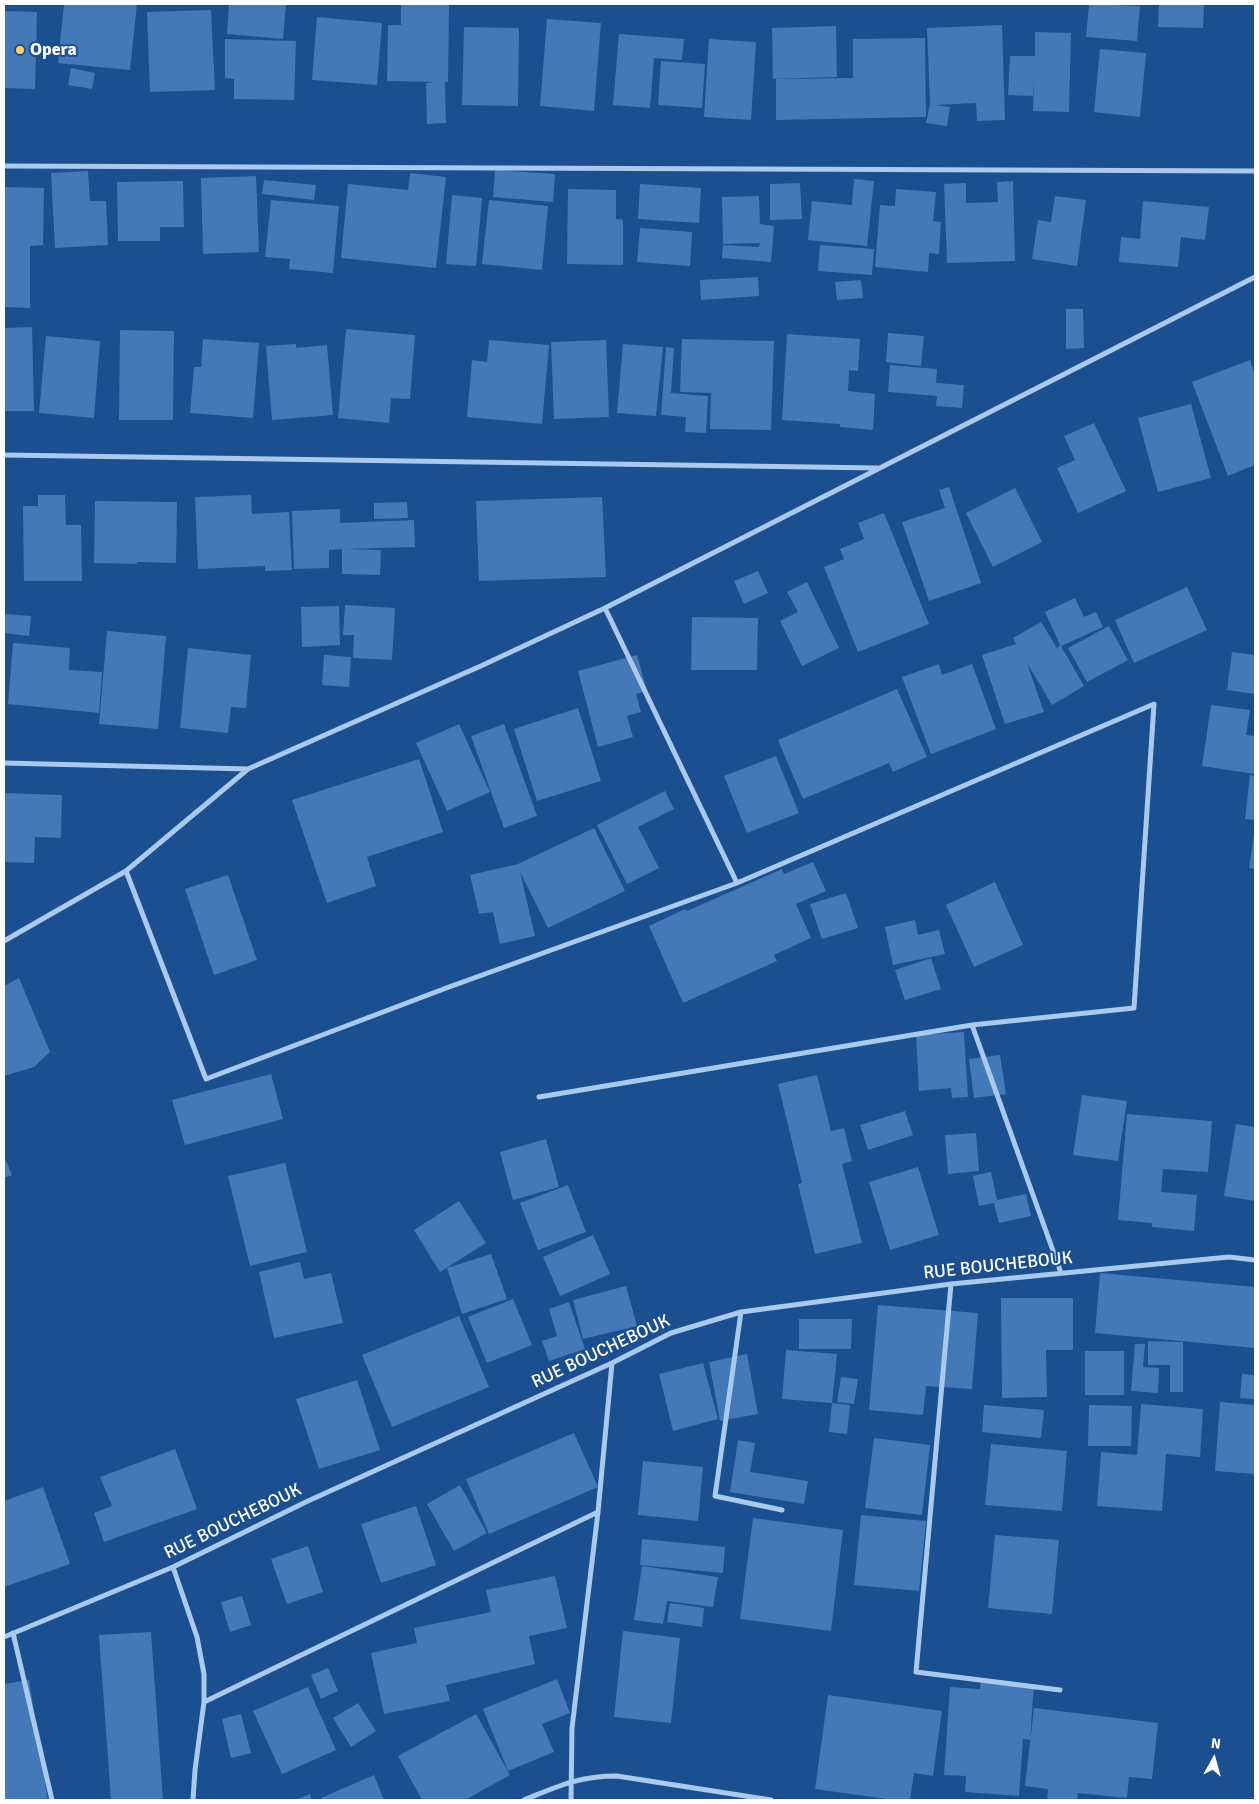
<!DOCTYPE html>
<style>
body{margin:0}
#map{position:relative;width:1259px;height:1804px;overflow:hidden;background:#1b4f8f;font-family:Signika,sans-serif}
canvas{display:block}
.frame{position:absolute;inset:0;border:5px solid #fff;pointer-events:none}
.north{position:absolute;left:1189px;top:1734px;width:50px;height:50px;-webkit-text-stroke:4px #1b4f8f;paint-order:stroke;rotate:7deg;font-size:14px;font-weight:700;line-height:20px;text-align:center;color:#fff}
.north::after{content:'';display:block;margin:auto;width:18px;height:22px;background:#fff;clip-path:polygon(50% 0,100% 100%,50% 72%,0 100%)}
</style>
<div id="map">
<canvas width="1259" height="1804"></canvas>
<div class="frame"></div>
<div class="north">N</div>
</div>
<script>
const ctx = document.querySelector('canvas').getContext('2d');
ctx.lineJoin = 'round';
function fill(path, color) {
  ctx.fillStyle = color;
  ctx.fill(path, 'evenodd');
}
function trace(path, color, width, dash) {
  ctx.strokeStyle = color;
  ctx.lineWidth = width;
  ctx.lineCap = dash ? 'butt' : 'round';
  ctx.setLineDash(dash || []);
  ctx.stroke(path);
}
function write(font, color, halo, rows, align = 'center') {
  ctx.font = font + ' Signika,sans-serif';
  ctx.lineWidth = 4;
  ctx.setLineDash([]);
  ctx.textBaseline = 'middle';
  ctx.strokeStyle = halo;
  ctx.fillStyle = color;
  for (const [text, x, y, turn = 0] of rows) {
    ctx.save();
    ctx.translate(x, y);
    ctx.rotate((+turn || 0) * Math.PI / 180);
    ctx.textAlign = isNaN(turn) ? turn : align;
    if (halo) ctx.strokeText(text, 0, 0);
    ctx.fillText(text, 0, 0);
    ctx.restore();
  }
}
const building = new Path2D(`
 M64,4H137L130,70L58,63Z
 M229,4H286L283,39L227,34Z
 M401,4H449L448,82H445L446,123L427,124L426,83L435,82L387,81L388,25H401Z
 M1089,4L1140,6L1137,41L1086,37Z
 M1159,4L1204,5L1203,28L1158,27Z
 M211,10L215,90L150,92L147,12Z
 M4,11L37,12L35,89L4,88Z
 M317,17L382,23L377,85L312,80Z
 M547,19L601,23L594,111L540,106Z
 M1002,25L1005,120L977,121L976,103L936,105L950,107L947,126L926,123L930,104L927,28Z
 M836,26L837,77L773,79L772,28Z
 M464,27L519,28L518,106L462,105Z
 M1035,32L1071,33L1069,112L1033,111L1034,81L1033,96L1008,95L1010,56H1035Z
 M619,34L684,39L682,60L654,58L650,108L613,105Z
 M925,38L926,117L776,120V79L853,78V39Z
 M225,39L296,41L294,100L234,99V79L225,78Z
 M709,39L756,42L751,120L704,117Z
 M1100,49L1146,53L1140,117L1094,112Z
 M661,61L705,64L702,108L658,105Z
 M71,68L95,73L92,89L68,85Z
 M495,170L555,174L553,202L493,197Z
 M88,171L90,201H106L108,245L55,248L51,173Z
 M410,173L446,177L436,268L341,258L348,184L408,190Z
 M256,176L259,252L203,254L201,178Z
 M854,179L874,181L867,246L808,240L812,201L852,205Z
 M264,180L316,185L314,200L262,194Z
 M183,181L184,227H160V241H118L117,182Z
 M1013,181L1015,261L947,263L944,184L966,183V203L998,202L997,182Z
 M800,183L802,219L770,220V184Z
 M640,184L701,188L699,223L638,219Z
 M4,187L44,188L43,245L30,246V308L4,307Z
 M568,189L616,190V219L623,220V265L567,264Z
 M896,189L936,192L933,221L941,222L939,254L929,253L928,272L875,267L880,205L895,206Z
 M452,195L482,198L476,266L446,264Z
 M759,196L760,224L774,226L771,262L722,258L723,245L759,247L760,243L723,244L722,197Z
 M1055,196L1086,200L1077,266L1032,259L1038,220L1051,222Z
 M271,200L339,206L333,273L289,269L290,259L265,257Z
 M489,200L548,206L542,270L482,264Z
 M1143,201L1209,207L1205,240L1181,237L1178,267L1119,262L1121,237L1140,239Z
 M640,228L692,232L690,266L637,262Z
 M820,245L874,249L872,275L818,271Z
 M758,277L759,296L701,300L700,280Z
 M861,280L863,298L837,300L835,282Z
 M1066,309H1083L1084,348L1066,349Z
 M32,327L34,411H4V328Z
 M346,329L415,335L410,399L391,398L389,423L338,418Z
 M120,330L174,331L173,420H119Z
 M888,333L924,336L921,366L886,362Z
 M787,334L860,339L858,371L849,370L848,391L875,394L873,430L840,427V424L782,420Z
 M46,336L100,341L94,418L39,413Z
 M203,339L259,343L253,418L190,413L194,367H201Z
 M682,339L774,341L771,430L710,429L711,393L680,392Z
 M489,340L549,345L542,424L467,417L472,360L487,362Z
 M606,340L609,417L554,419L551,342Z
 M296,344V348L327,345L333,415L272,420L266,346Z
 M623,344L663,347L656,416L617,413Z
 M666,347L674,348L671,393L708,396L706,433L685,432L686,417L661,415Z
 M1250,360L1255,375V465L1228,476L1192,382Z
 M890,365L937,369L936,383L964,385L962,408L936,406L937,396L888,392Z
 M1191,404L1211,478L1158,492L1138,418Z
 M1094,423L1126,491L1078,513L1057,468L1075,460L1064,436Z
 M949,487L981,583L929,601L902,522L945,508L939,490Z
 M1015,488L1042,542L993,567L966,513Z
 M38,495H65L66,525H81L82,581H24L23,506H38Z
 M251,495L252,514L289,512L292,570L265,571V566L198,569L195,497Z
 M602,497L606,577L479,581L476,501Z
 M95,501L177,502L176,563L137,562V564L94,563Z
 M407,502L408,518L374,519V503Z
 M340,509V523L414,520L415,547L346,549L381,550L380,575L342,574V549L329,550V568L294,569L292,511Z
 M884,513L929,624L858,652L824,567L844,559L840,549L864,539L858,523Z
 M758,571L768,593L744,604L734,581Z
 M807,582L839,648L802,666L780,621L798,612L787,592Z
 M1187,587L1207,630L1134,663L1115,620Z
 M1075,598L1084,617L1096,612L1103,627L1061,646L1084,686L1052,705L1027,663L1044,712L1005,724L982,655L1016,644L1013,638L1041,622L1057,648L1060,645L1045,612Z
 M345,605L395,608L392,660L353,658L354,635H343Z
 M339,606L340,645L302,647L301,607Z
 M4,614L31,616L29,636L4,633Z
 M692,617L758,618L757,670H691Z
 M1109,626L1128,660L1087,682L1068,648Z
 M107,631L166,636L158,729L99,724Z
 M13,643L70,648L69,670L102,672L99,713L8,704Z
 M188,648L251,655L246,708L231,707L228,733L180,728Z
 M1232,652L1255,655V694L1227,690Z
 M324,655L351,657L349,687L322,685Z
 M637,655L647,691L636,694L641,712L627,716L633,737L598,747L578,671Z
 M939,664L942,675L972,664L996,729L931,754L902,677Z
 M897,689L927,757L893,772L889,763L803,799L778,740Z
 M1211,705L1250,710L1246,735L1255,736V774L1202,766Z
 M578,708L601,781L537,801L514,729Z
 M459,724L490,792L447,811L416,743Z
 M504,724L537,816L504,828L471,736Z
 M776,756L799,813L747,833L724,776Z
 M419,759L443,832L367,857L376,886L327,903L292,800Z
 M1250,775L1255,776V820L1245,819Z
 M665,791L674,809L638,827L659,868L627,884L597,825Z
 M4,793L62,795L61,838L35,837L34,863L4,862Z
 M594,828L625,891L548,928L520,872L535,936L500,944L493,912L479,914L470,875L518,864Z
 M1254,835H1255V869L1249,868Z
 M813,862L826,891L796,904L811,938L774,955L777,961L683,1003L649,926L685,909L687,911L782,869L784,874Z
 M228,875L257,960L214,975L185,889Z
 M995,882L1023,945L974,967L946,905Z
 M846,893L858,928L822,939L810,904Z
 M915,920L918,935L939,930L945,954L893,965L885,927Z
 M931,958L941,989L905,1000L895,970Z
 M19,978L50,1052L34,1067L4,1076V986Z
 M964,1032L968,1097L952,1098L951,1088L919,1091L916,1035Z
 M1000,1055L1006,1094L974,1098L969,1059Z
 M271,1074L283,1119L185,1145L172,1100Z
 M817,1075L831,1131L844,1128L852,1161L842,1164L862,1243L815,1254L798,1184L802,1183L778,1084Z
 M1082,1095L1127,1101L1118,1161L1073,1155Z
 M905,1111L913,1135L868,1150L860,1125Z
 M1127,1114L1212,1121L1208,1172L1163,1169L1161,1192L1197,1195L1194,1231L1152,1227V1223L1118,1220Z
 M1236,1124L1255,1127V1201L1224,1196Z
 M976,1133L979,1171L948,1174L945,1135Z
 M546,1139L559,1187L513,1200L500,1152Z
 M4,1156L12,1175L4,1178Z
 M285,1163L307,1252L250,1266L228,1176Z
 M918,1167L939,1235L890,1250L869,1182Z
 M991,1172L997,1200L1026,1194L1031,1216L999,1223L994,1203L979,1206L973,1176Z
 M568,1185L586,1232L538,1250L520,1203Z
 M459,1201L486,1243L440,1272L414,1230Z
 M593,1235L610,1274L560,1296L543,1257Z
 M491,1254L507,1299L462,1314L447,1268Z
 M300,1262L304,1279L331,1273L343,1323L274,1338L259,1272Z
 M1100,1273L1255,1287V1348L1095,1333Z
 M626,1286L637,1326L583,1339L573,1300Z
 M1001,1298H1073V1350H1046L1047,1397L1002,1398Z
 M513,1299L532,1345L487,1363L468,1317Z
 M569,1302L585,1349L549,1361L542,1341L557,1336L549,1309Z
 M878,1305L978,1313L972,1389L926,1386L923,1415L869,1410Z
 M459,1316L489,1387L392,1427L362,1355Z
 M799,1319H852L851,1349H799Z
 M1148,1341L1183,1342V1392H1170V1365H1148Z
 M1135,1344H1145L1143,1367L1159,1368L1158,1393L1131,1391Z
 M786,1350L837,1354L832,1403L850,1405L847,1434L829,1432L832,1403L782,1399Z
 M1085,1351H1124V1395H1085Z
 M747,1354L758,1414L720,1421L709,1362Z
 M703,1363L718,1419L673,1431L659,1374Z
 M1242,1374L1255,1375V1399L1240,1398Z
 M841,1377L858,1379L854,1404L837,1402Z
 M357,1380L380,1450L319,1469L296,1399Z
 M1220,1402L1255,1405V1474L1215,1471Z
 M1141,1404L1203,1409L1200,1457L1166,1454L1162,1511L1097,1506L1101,1452L1137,1455Z
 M984,1405L1044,1410L1041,1438L982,1432Z
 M1089,1405L1132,1406L1131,1446H1088Z
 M574,1433L598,1487L489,1534L466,1479Z
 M874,1438L930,1445L922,1515L865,1508Z
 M738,1440L755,1443L750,1472L808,1481L804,1504L730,1492Z
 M991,1444L1067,1451L1062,1511L985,1505Z
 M175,1449L197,1509L104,1542L94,1513L112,1506L100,1477Z
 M643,1461L703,1467L698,1521L638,1515Z
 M460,1485L487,1533L454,1551L427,1504Z
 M43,1487L70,1564L4,1587V1501Z
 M416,1506L436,1565L381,1583L361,1524Z
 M861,1515L926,1521L919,1591L854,1585Z
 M753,1518L843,1530L831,1631L740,1619Z
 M995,1535L1059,1540L1052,1614L988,1608Z
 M642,1539L725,1547L723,1573L640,1565Z
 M308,1546L323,1592L287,1604L271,1559Z
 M642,1566L718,1577L713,1607L667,1601L663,1624L634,1620Z
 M555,1576L567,1628L529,1636L535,1664L446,1685L450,1701L384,1714L371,1653L417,1643L414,1628L491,1612L486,1590Z
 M242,1596L251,1625L230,1632L221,1602Z
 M670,1603L704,1608L702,1627L667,1622Z
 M623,1631L680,1638L671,1723L614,1717Z
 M151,1632L163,1800H111L99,1635Z
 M328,1668L338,1691L321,1699L311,1675Z
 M557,1679L570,1713L542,1724L554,1752L508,1771L483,1709Z
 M29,1680L48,1800H4V1684Z
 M981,1680L1034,1684L1030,1740L1023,1739L1019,1796L965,1792L966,1776L944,1775L950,1687L980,1689Z
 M308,1687L336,1750L282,1774L253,1711Z
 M828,1695L942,1711L933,1776L914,1773L910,1800H894L815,1789Z
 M358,1703L376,1731L351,1747L333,1718Z
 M1034,1708L1158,1723L1152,1779L1129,1777L1127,1798L1078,1793L1077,1800H1047L1048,1789L1025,1786Z
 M241,1714L251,1753L231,1758L222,1719Z
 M476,1714L510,1775L465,1800H422L398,1756Z
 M374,1775L384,1800H322L321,1798Z
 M310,1794L312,1800H295Z`);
const minor = new Path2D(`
 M4,166L1255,171
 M4,455L878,468
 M605,608L737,883
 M4,763L248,769
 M126,871L206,1079L449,987L737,883L1154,704L1134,1008L972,1025L539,1097
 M4,941L126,871L248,769L483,665L605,608L1255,277
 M972,1025L1061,1273
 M951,1284L916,1672L1060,1690
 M741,1312L715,1496L782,1510
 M173,1567L197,1637L204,1674V1702L195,1770L193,1800
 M13,1633L52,1800
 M4,1637L173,1567L308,1501L612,1363L671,1333L741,1312L951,1284L1229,1257L1255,1260
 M204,1702L598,1512
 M524,1800C558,1786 579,1776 617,1776L771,1800
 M571,1800L572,1728L598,1512L612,1363`);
const markers = [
 [20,50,5,"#ffd166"]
];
const poiNames = [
 ["Opera",30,50]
];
const streetNames = [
 ["RUE BOUCHEBOUK",998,1266,-6],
 ["RUE BOUCHEBOUK",601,1352,-25],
 ["RUE BOUCHEBOUK",233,1522,-26]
];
fill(building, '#4478b7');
trace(minor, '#a9c9ee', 5);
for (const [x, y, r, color] of markers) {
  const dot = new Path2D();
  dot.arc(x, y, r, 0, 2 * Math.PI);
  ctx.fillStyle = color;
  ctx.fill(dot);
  trace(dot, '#1b4f8f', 2);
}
write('bold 18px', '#fff', '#1b4f8f', poiNames, 'left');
write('18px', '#fff', '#1b4f8f', streetNames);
</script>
